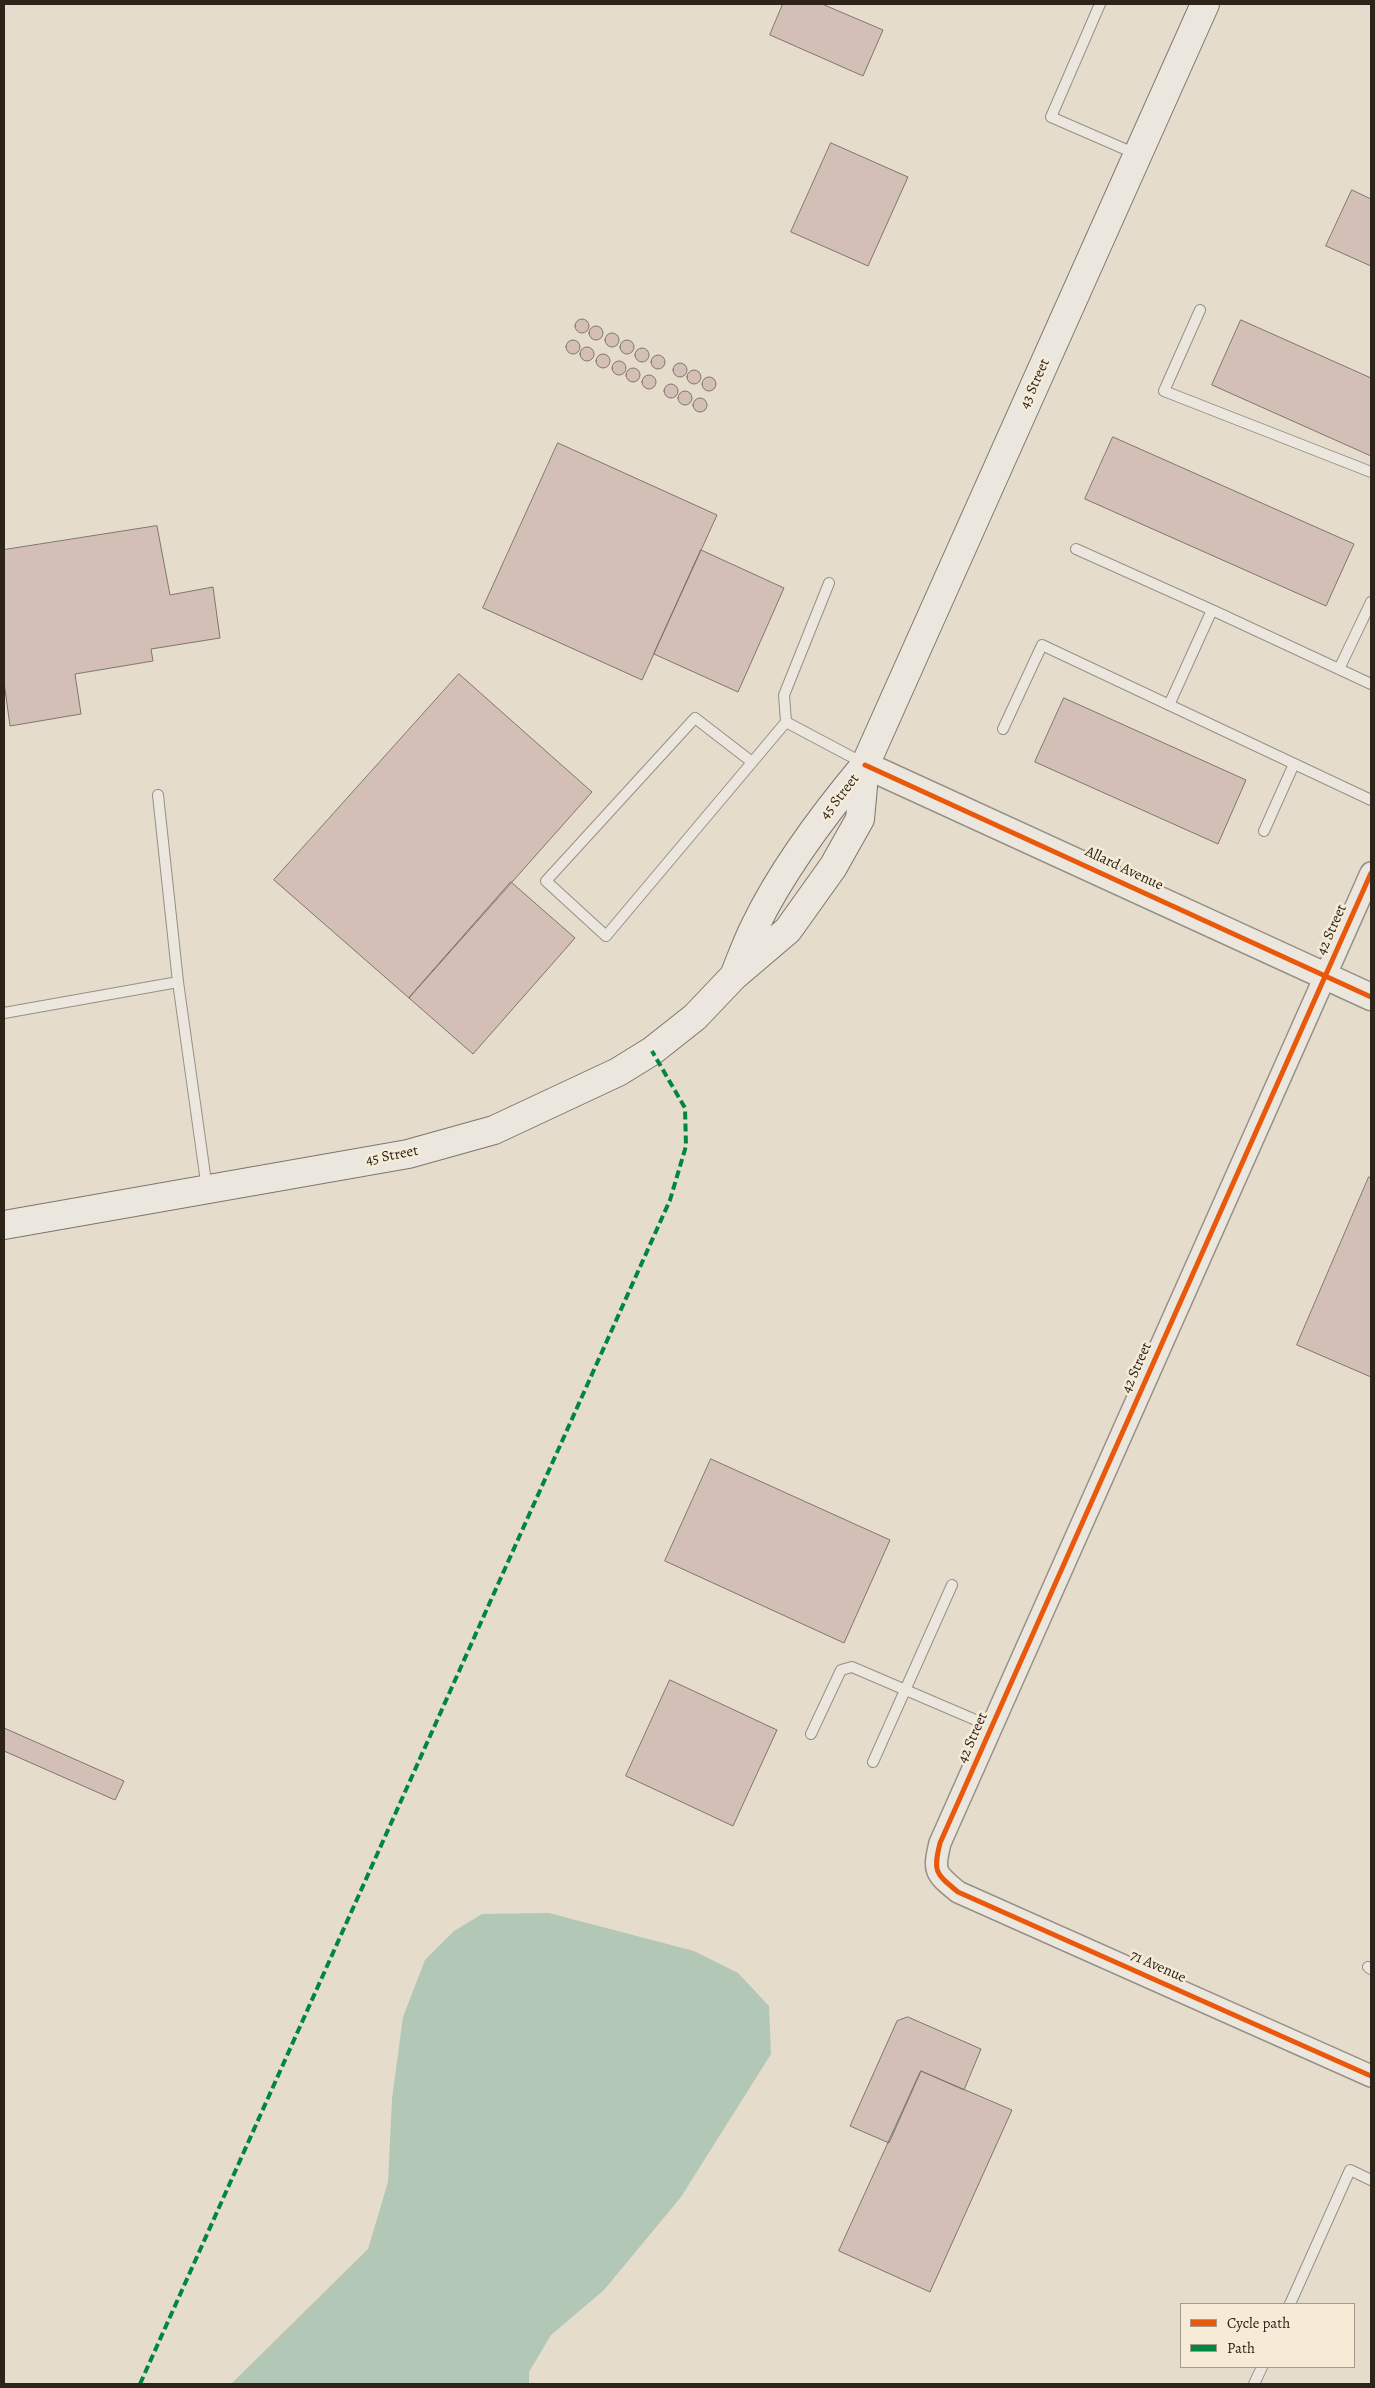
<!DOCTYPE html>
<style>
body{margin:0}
#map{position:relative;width:1375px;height:2388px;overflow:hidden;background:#e6dccc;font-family:Alegreya,serif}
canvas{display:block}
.frame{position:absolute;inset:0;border:5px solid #2d2319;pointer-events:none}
.legend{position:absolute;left:1180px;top:2303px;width:175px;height:65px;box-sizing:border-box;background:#f6ebd7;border:1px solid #a69b8b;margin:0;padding:6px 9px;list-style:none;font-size:15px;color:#2d2319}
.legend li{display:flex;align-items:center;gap:10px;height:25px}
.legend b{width:25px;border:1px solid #a69b8b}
</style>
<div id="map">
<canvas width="1375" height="2388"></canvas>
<div class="frame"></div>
<ul class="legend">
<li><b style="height:6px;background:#e8590c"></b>Cycle path</li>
<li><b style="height:6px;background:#00873e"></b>Path</li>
</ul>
</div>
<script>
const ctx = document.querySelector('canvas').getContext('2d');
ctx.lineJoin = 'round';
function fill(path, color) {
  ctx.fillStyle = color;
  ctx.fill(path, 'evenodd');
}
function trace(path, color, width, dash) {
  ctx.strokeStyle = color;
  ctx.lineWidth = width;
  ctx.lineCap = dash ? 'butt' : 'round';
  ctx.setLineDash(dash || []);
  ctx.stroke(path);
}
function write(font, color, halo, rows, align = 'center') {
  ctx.font = font + ' Alegreya,serif';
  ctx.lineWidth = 5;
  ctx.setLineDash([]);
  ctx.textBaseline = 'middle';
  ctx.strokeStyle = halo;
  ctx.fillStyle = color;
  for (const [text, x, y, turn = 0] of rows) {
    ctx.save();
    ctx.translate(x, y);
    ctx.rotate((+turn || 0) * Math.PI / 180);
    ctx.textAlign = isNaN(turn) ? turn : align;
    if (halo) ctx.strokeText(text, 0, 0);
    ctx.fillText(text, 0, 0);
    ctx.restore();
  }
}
const water = new Path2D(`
 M549,1913L694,1951L738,1973L769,2006L771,2054L681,2197L604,2290L551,2335L529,2372V2384H231L368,2249L388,2182L392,2099L403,2017L425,1960L454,1931L482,1914Z`);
const building = new Path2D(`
 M783,4H822L883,30L863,76L770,35Z
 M831,143L908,177L868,266L791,232Z
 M1352,190L1371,199V266L1326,246Z
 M575 326a7 7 0 1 1 14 0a7 7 0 1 1-14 0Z
 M1241,320L1371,378V456L1212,385Z
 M589 333a7 7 0 1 1 14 0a7 7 0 1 1-14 0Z
 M605 340a7 7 0 1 1 14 0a7 7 0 1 1-14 0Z
 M566 347a7 7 0 1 1 14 0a7 7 0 1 1-14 0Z
 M620 347a7 7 0 1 1 14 0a7 7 0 1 1-14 0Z
 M580 354a7 7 0 1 1 14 0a7 7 0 1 1-14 0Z
 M635 355a7 7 0 1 1 14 0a7 7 0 1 1-14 0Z
 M596 361a7 7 0 1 1 14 0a7 7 0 1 1-14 0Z
 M651 362a7 7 0 1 1 14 0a7 7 0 1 1-14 0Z
 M612 368a7 7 0 1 1 14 0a7 7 0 1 1-14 0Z
 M673 370a7 7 0 1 1 14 0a7 7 0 1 1-14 0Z
 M626 375a7 7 0 1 1 14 0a7 7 0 1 1-14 0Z
 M687 377a7 7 0 1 1 14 0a7 7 0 1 1-14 0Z
 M642 382a7 7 0 1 1 14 0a7 7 0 1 1-14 0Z
 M702 384a7 7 0 1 1 14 0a7 7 0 1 1-14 0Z
 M664 391a7 7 0 1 1 14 0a7 7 0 1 1-14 0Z
 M678 398a7 7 0 1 1 14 0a7 7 0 1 1-14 0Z
 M693 405a7 7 0 1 1 14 0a7 7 0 1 1-14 0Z
 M1113,437L1354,544L1326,606L1085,499Z
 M558,443L717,515L642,680L483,608Z
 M157,526L170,595L213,587L220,638L151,649L153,661L75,674L81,714L10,726L4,682V550Z
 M701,550L784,588L738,692L654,654Z
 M459,674L592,792L409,998L274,880Z
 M1064,698L1246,780L1218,844L1035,762Z
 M511,882L575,938L473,1054L409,998Z
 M1369,1177L1371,1178V1377L1297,1345Z
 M711,1459L890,1540L844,1643L665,1561Z
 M670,1680L777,1730L733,1826L626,1776Z
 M4,1728L124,1781L115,1800L4,1751Z
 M908,2017L981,2049L964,2090L921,2071L889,2143L850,2126L897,2021Z
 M921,2071L1012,2110L930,2292L839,2251Z`);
const service = new Path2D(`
 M1100,4L1051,117L1136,154
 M1200,310L1164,391L1371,472
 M1076,549L1212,610L1169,705
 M1212,610L1371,684
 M1339,669L1371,602
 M786,722L784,695L829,583
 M1003,729L1042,645L1371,800
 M752,762L695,718L546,881L606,936L786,722L865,764
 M158,795L178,982
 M1264,831L1294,764
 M4,1013L178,982L207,1189
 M811,1734L841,1670L852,1667L992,1727
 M873,1762L952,1585
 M1368,1967L1371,1969
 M1290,2304L1350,2170L1371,2180
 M1254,2384L1262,2367`);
const minor = new Path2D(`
 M1371,873L940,1843C933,1872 935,1873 958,1892L1371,2076`);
const tertiary = new Path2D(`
 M865,765L1371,997`);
const secondary = new Path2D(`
 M734,976C741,959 747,942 755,926C783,868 824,814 865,765L1205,4
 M4,1225L408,1154L494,1130L618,1072L652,1051L695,1017L734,976L788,930L833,867L860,819L865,765`);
const quiet = new Path2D(`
 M140,2384L670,1200L686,1146L685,1108L652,1051`);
const cycleway = new Path2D(`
 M865,765L1371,997
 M1371,873L940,1843C933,1872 935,1873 958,1892L1371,2076`);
const streetNames = [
 ["43 Street",1035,384,-66],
 ["45 Street",840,797,-52],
 ["Allard Avenue",1124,869,25],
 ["42 Street",1332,930,-66],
 ["45 Street",392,1156,-11],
 ["42 Street",1137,1368,-66],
 ["42 Street",973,1738,-66],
 ["71 Avenue",1158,1967,24]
];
fill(water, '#b2c7b6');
fill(building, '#d3bfb5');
trace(building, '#7d766d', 1);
trace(service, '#969086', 12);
trace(minor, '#969086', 24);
trace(tertiary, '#969086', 29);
trace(secondary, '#7d766d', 30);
trace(service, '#ebe6de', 10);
trace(minor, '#ebe6de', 21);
trace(tertiary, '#ebe6de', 26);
trace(secondary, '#ebe6de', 28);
trace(quiet, '#00873e', 4, [8, 4]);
trace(cycleway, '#e8590c', 5);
write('15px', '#2d2319', '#f6ebd7', streetNames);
</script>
